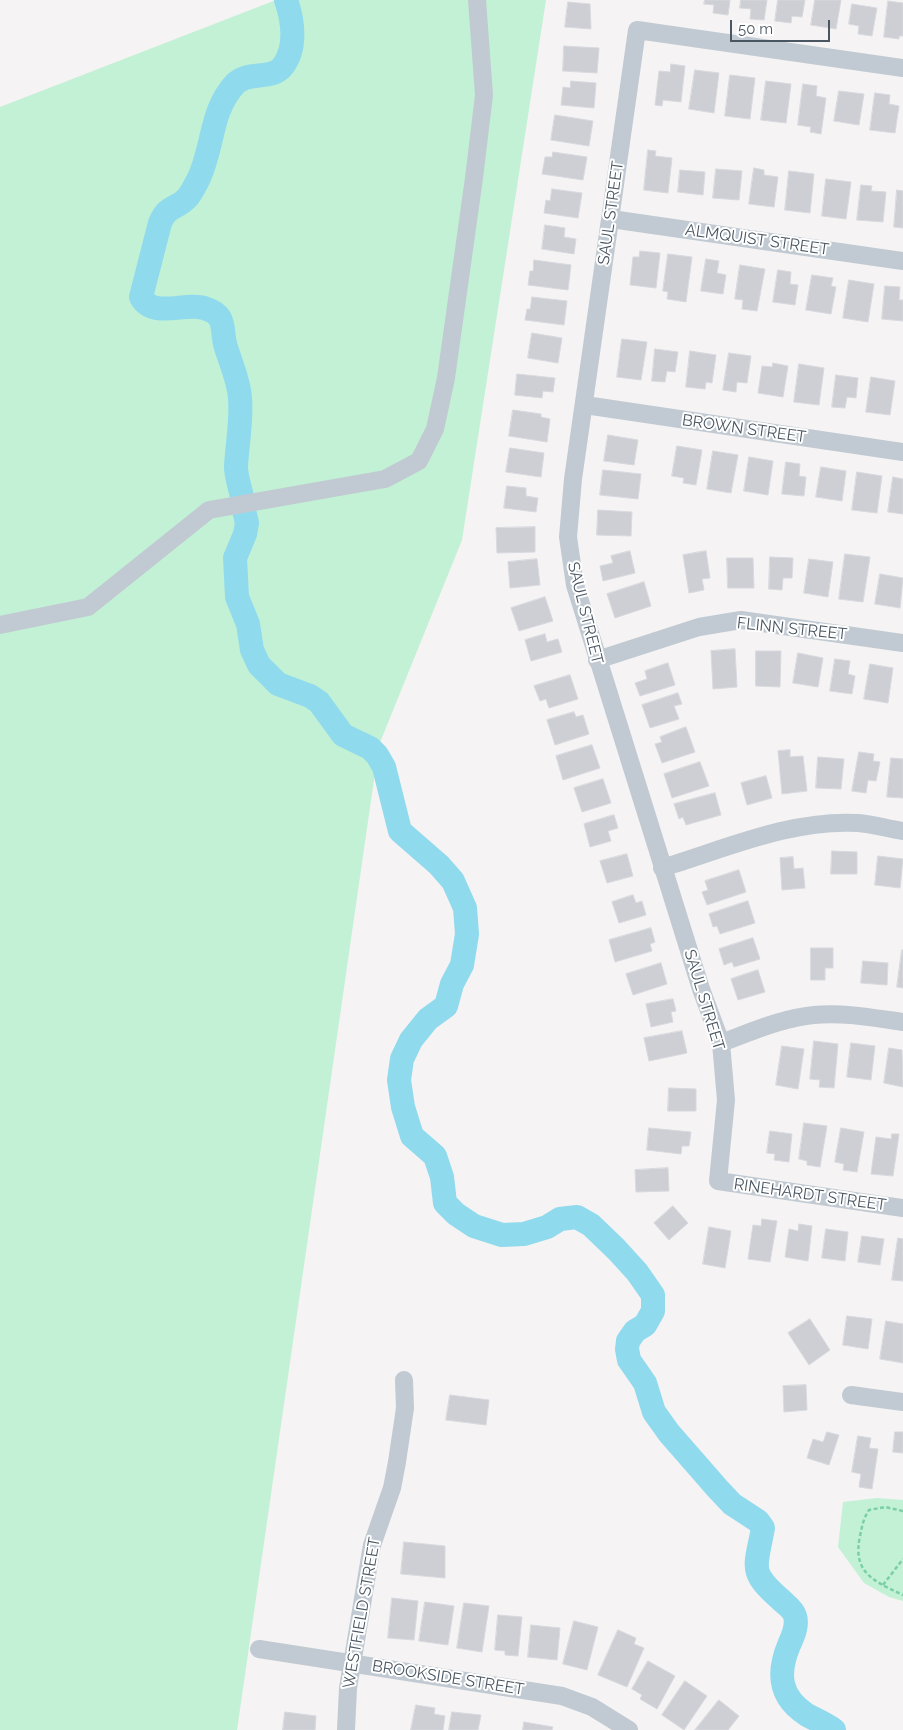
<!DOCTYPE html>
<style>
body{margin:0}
#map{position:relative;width:903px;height:1730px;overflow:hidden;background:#f5f3f3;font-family:Raleway,sans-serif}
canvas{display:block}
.scale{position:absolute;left:730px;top:20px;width:100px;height:22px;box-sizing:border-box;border:2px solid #4a5661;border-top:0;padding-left:6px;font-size:15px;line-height:18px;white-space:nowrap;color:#4a5661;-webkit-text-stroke:4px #fff;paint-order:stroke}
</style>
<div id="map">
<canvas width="903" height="1730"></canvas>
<div class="scale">50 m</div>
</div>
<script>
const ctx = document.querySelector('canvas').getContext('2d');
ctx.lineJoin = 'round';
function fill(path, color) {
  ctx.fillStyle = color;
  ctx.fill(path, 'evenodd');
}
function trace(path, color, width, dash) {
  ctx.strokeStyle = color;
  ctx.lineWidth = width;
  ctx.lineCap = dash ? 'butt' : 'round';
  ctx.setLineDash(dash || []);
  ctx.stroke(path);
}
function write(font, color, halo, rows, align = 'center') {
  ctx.font = font + ' Raleway,sans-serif';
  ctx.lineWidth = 4;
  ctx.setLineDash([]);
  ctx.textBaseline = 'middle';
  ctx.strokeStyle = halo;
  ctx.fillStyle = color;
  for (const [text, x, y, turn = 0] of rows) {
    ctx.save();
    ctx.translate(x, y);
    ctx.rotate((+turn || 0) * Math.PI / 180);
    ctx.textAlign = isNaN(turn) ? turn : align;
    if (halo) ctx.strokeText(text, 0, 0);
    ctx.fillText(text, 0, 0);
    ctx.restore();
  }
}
const green = new Path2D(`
 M276,0H546L462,540L379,745L237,1730H0V107Z
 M877,1498L903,1500V1601L889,1597L864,1583L838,1547L843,1502Z`);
const river = new Path2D(`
 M242,497C240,487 236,476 236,467C237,444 242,421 240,398C239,380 230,362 225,344C221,327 227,315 204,308C185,302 153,319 141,297L160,223C168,204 176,210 187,198C191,194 194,187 197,182C214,150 209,112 235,84C248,70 272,81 283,66C297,48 293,20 286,0
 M244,510L247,523L245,534L235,558L237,597L248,624L252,650L259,665L278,684L310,696L319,702L343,735L370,748L377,755L384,767L400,831L439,865L453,881L465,908L467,934L462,965L452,984L446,1006L428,1019L411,1040L402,1059L399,1080L403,1107L412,1136L435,1156L442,1177L445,1203L456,1214L474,1226L502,1235L524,1234L547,1227L560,1219L577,1217L591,1225L616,1249L637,1272L653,1295V1311L645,1325L635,1331L628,1341L627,1349L629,1360L645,1383L654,1412L669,1433L717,1488L732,1504L758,1521L763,1528C756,1567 748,1571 780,1599C785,1604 793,1609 795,1616C798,1626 793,1636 789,1645C777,1674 779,1697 807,1715C816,1720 825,1723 834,1730`);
const building = new Path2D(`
 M705,0H730L728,15L713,13L714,5L704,4Z
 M741,0H767L764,20L750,19L751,9L740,8Z
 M778,0H805L802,17L792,16L791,23L775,21Z
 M815,0H841L836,29L811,25Z
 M888,1L903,3V36H899V39L884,37Z
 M568,2L590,4L591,29L565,27Z
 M852,4L877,8L872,36L858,34L859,26L849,24Z
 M564,46L599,48L597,73L563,71Z
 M671,64L685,66L681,102L663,100L662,106L655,105L659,71L670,72Z
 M695,70L719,73L714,113L689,109Z
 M730,75L755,78L750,119L725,116Z
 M571,81L596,83L594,108L561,105L563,87L570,88Z
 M766,81L791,84L786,123L761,120Z
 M803,84L817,86L816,96L826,98L821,134L810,132L811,127L798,125Z
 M839,91L864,94L859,125L834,121Z
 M875,93L890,95L889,104L899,106L895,133L870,130Z
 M555,115L593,121L589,146L551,140Z
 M648,150L656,151L655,156L672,158L668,193L644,190Z
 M553,152L587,157L583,180L542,174L545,157H552Z
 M754,168L764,170V175L778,177L774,207L749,204Z
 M716,169L742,171L739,200L713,198Z
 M680,170L705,172L703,195L678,192Z
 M789,171L814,174L810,213L785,210Z
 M826,179L851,182L846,219L822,216Z
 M861,185L872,186L871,191L886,192L883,222L857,220Z
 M552,189L582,193L578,218L544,213L546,200L550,201Z
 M897,190L903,191V228L894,227Z
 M545,225L565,228L564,237L576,239L574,254L542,249Z
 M640,251L660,253L656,288L630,285L633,257H639Z
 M668,254L692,257L686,302L667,299L668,292L663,291Z
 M706,259L719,261L717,273L726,275L723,294L701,291Z
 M534,260L571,265L568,290L528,285L530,271H533Z
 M740,265L765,269L757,311L742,309L743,300L735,299Z
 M778,270L791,272L790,284L798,285L795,305L773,302Z
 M812,275L833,278L831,286L836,287L831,314L806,310Z
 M849,280L874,284L868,322L843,318Z
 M885,286L900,287L899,300H903V321L882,319Z
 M532,297L567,301L564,325L525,320L527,309H530Z
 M532,333L562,338L558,363L528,358Z
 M622,339L647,342L641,380L617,377Z
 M655,349L678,352L675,372L667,371L665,382L652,381Z
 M690,351L716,355L712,383L706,382L705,389L686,387Z
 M729,353L751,356L747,383L737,382L736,392L723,390Z
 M773,363L788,366L783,397L758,393L762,366L772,367Z
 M799,364L824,368L819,405L794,402Z
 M517,374L555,378L553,392L543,391L542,398L515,395Z
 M836,375L858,378L856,398L847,397L845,408L832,407Z
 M871,377L895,381L890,415L866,412Z
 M513,410L541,414V417L550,419L547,442L509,436Z
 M608,435L638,440L634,465L604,461Z
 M677,446L702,450L696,485L683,483L684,478L672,476Z
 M510,448L544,453L541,477L506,472Z
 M713,451L738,455L731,493L707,489Z
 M749,457L773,461L768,495L744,491Z
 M786,462L800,464L799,476L806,477L804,496L782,494Z
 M821,467L846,471L842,501L816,497Z
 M603,470L641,474L638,499L600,495Z
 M857,472L882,476L877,513L852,510Z
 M893,477L903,479V514L888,512Z
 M507,486L526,488V496L538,498L536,512L504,508Z
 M598,510L632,512L631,536L597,535Z
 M535,527V552L497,553L496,528Z
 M630,551L635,573L603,581L600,566L613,563L611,556Z
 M706,551L710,578L702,579L704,590L689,593L683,555Z
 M845,554L870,557L863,602L839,599Z
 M770,557L793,558L792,578H783L782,590L769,589Z
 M727,558H753L754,588H728Z
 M537,559L540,585L510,588L508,562Z
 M809,559L833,562L828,597L804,593Z
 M880,574L903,578L900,608L875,604Z
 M644,582L651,606L615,618L607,594Z
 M545,597L553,621L519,631L511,608Z
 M545,634L547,642L558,639L562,652L531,661L525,640Z
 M735,649L737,687L713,689L711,651Z
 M756,651H781L780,687L756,686Z
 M798,653L823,658L818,687L793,683Z
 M835,659L850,661L848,674L855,676L852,694L830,691Z
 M668,663L675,685L640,696L635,683L647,679L645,671Z
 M870,664L893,668L888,703L864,699Z
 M570,675L578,699L549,708L546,699L540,701L534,686Z
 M678,693L682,704L674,706L679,719L650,728L642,705Z
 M574,712L576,717L583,715L589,734L555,745L547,720Z
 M686,727L695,752L662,763L655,744L662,742L660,737Z
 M592,745L600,768L563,780L556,756Z
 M790,750V757L803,756L807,791L782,794L778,751Z
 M859,752L874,754L873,761L880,762L876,781L868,780L866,793L852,791Z
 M818,757L844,759L841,789L816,788Z
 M891,758L903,759V798L887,797Z
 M700,762L709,786L672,798L664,774Z
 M766,776L772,798L747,805L741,783Z
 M603,779L611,803L582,812L574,788Z
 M715,793L721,815L686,825L683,817L679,819L674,804Z
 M614,815L618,828L608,831L611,841L590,847L584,824Z
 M832,851L857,852V874H831Z
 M627,854L633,876L607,883L600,861Z
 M878,856L903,859L900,888L875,885Z
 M793,857L794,869L803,868L805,888L782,890L780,858Z
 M739,870L746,892L707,905L702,892L708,890L705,881Z
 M633,895L636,903L642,901L646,915L619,923L612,902Z
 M748,901L755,923L720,934L717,926L713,927L709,914Z
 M651,928L655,942L650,944L652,951L615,962L609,940Z
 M753,938L760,959L734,967L732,962L724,965L719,949Z
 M811,948H833V968H825V980H811Z
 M902,950H903V988L897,987Z
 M863,961L888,963L887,985L861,983Z
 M661,963L667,984L633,995L626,974Z
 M758,970L765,992L738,1000L731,979Z
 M673,999L676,1011L671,1012L673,1022L651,1027L646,1004Z
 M682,1031L687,1053L649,1061L644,1038Z
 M814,1041L838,1044L834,1088L819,1087L820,1080L810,1079Z
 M851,1043L875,1046L871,1080L847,1077Z
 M782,1046L804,1049L798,1089L776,1085Z
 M889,1048L902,1050L903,1087L884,1083Z
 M669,1088L696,1089V1111H668Z
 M804,1123L827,1126L820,1167L807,1165V1161L799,1159Z
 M649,1128L691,1132L689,1146H682L681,1154L647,1150Z
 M841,1128L864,1132L857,1172L843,1170L844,1164L835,1162Z
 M770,1131L792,1134L789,1162L774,1160L775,1154L767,1153Z
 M892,1134H899L893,1176L871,1174L876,1137L891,1139Z
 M668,1168L669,1191L636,1192L635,1170Z
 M673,1206L688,1223L669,1240L654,1223Z
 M762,1219L777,1221L770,1262L748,1259L753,1225L761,1226Z
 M799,1224L812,1226L808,1261L785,1257L789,1229L798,1231Z
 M709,1227L731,1231L725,1268L703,1264Z
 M826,1229L848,1232L845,1261L822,1258Z
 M862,1236L884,1239L880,1265L858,1262Z
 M898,1238L903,1239V1281L892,1280Z
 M847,1316L872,1319L868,1349L843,1345Z
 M810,1319L830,1350L809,1365L788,1333Z
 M886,1321L903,1324V1363L880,1359Z
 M806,1385L807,1410L784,1412L783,1386Z
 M450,1395L489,1400L486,1425L446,1420Z
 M827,1432L839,1435L829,1465L807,1458L813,1439L823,1442Z
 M895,1432H903V1453L893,1452Z
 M858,1436L871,1438L869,1448L878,1449L872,1489L859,1487L861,1474L852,1472Z
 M404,1542L445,1546V1578L401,1574Z
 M392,1598L418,1601L414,1640L388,1638Z
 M425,1602L454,1606L448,1645L419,1641Z
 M464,1603L489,1606L482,1652L457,1648Z
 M498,1615L522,1617L518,1656L505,1655V1651L495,1650Z
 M574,1621L598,1627L587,1670L563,1664Z
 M531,1625L560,1628L557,1660L528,1657Z
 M618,1630L636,1638L634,1644L644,1648L627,1687L598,1675Z
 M648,1661L675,1676L657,1709L640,1699L642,1695L632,1689Z
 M685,1681L707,1696L684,1730L662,1715Z
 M719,1700L739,1716L728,1730H695Z
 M416,1705L435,1708L434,1714L445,1716L443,1730H411Z
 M285,1712L316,1716L315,1730H283Z
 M452,1712L481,1715L478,1730H449Z
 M524,1722L553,1727L552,1730H523Z`);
const path = new Path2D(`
 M903,1511L885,1507L869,1510C863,1519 862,1527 860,1536C852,1573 874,1581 903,1595
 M883,1585L903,1559`);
const minor = new Path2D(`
 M903,68L637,30L573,479L568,537L575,585L701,989L721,1043L726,1100L718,1181L903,1208
 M611,219L903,261
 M585,405L903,452
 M0,625L88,607L209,510L385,479L419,461L435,429L446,378L474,178L484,95L477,0
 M597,660L699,627L741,620L903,643
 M662,868C725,849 791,819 858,823C873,824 888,829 903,831
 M721,1043C751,1032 782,1018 814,1015C843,1012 874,1018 903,1022
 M851,1395L903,1402
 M259,1649L562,1696L592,1707L629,1730
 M346,1730L348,1688L372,1545L392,1488L397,1462L405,1408L404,1380`);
const streetNames = [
 ["SAUL STREET",611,213,-82],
 ["ALMQUIST STREET",757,240,8],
 ["BROWN STREET",744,429,8],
 ["SAUL STREET",585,613,76],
 ["FLINN STREET",792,629,6],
 ["SAUL STREET",704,1000,73],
 ["RINEHARDT STREET",810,1195,8],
 ["WESTFIELD STREET",362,1613,-80],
 ["BROOKSIDE STREET",448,1678,9]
];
fill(green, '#c3f1d5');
trace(river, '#90daee', 24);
fill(building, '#cdcfd5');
trace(building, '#d7d9de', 1);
trace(path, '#7ad0a6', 2.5, [4, 2.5]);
trace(minor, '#c1cad2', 18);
write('16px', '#4a5661', '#fff', streetNames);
</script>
